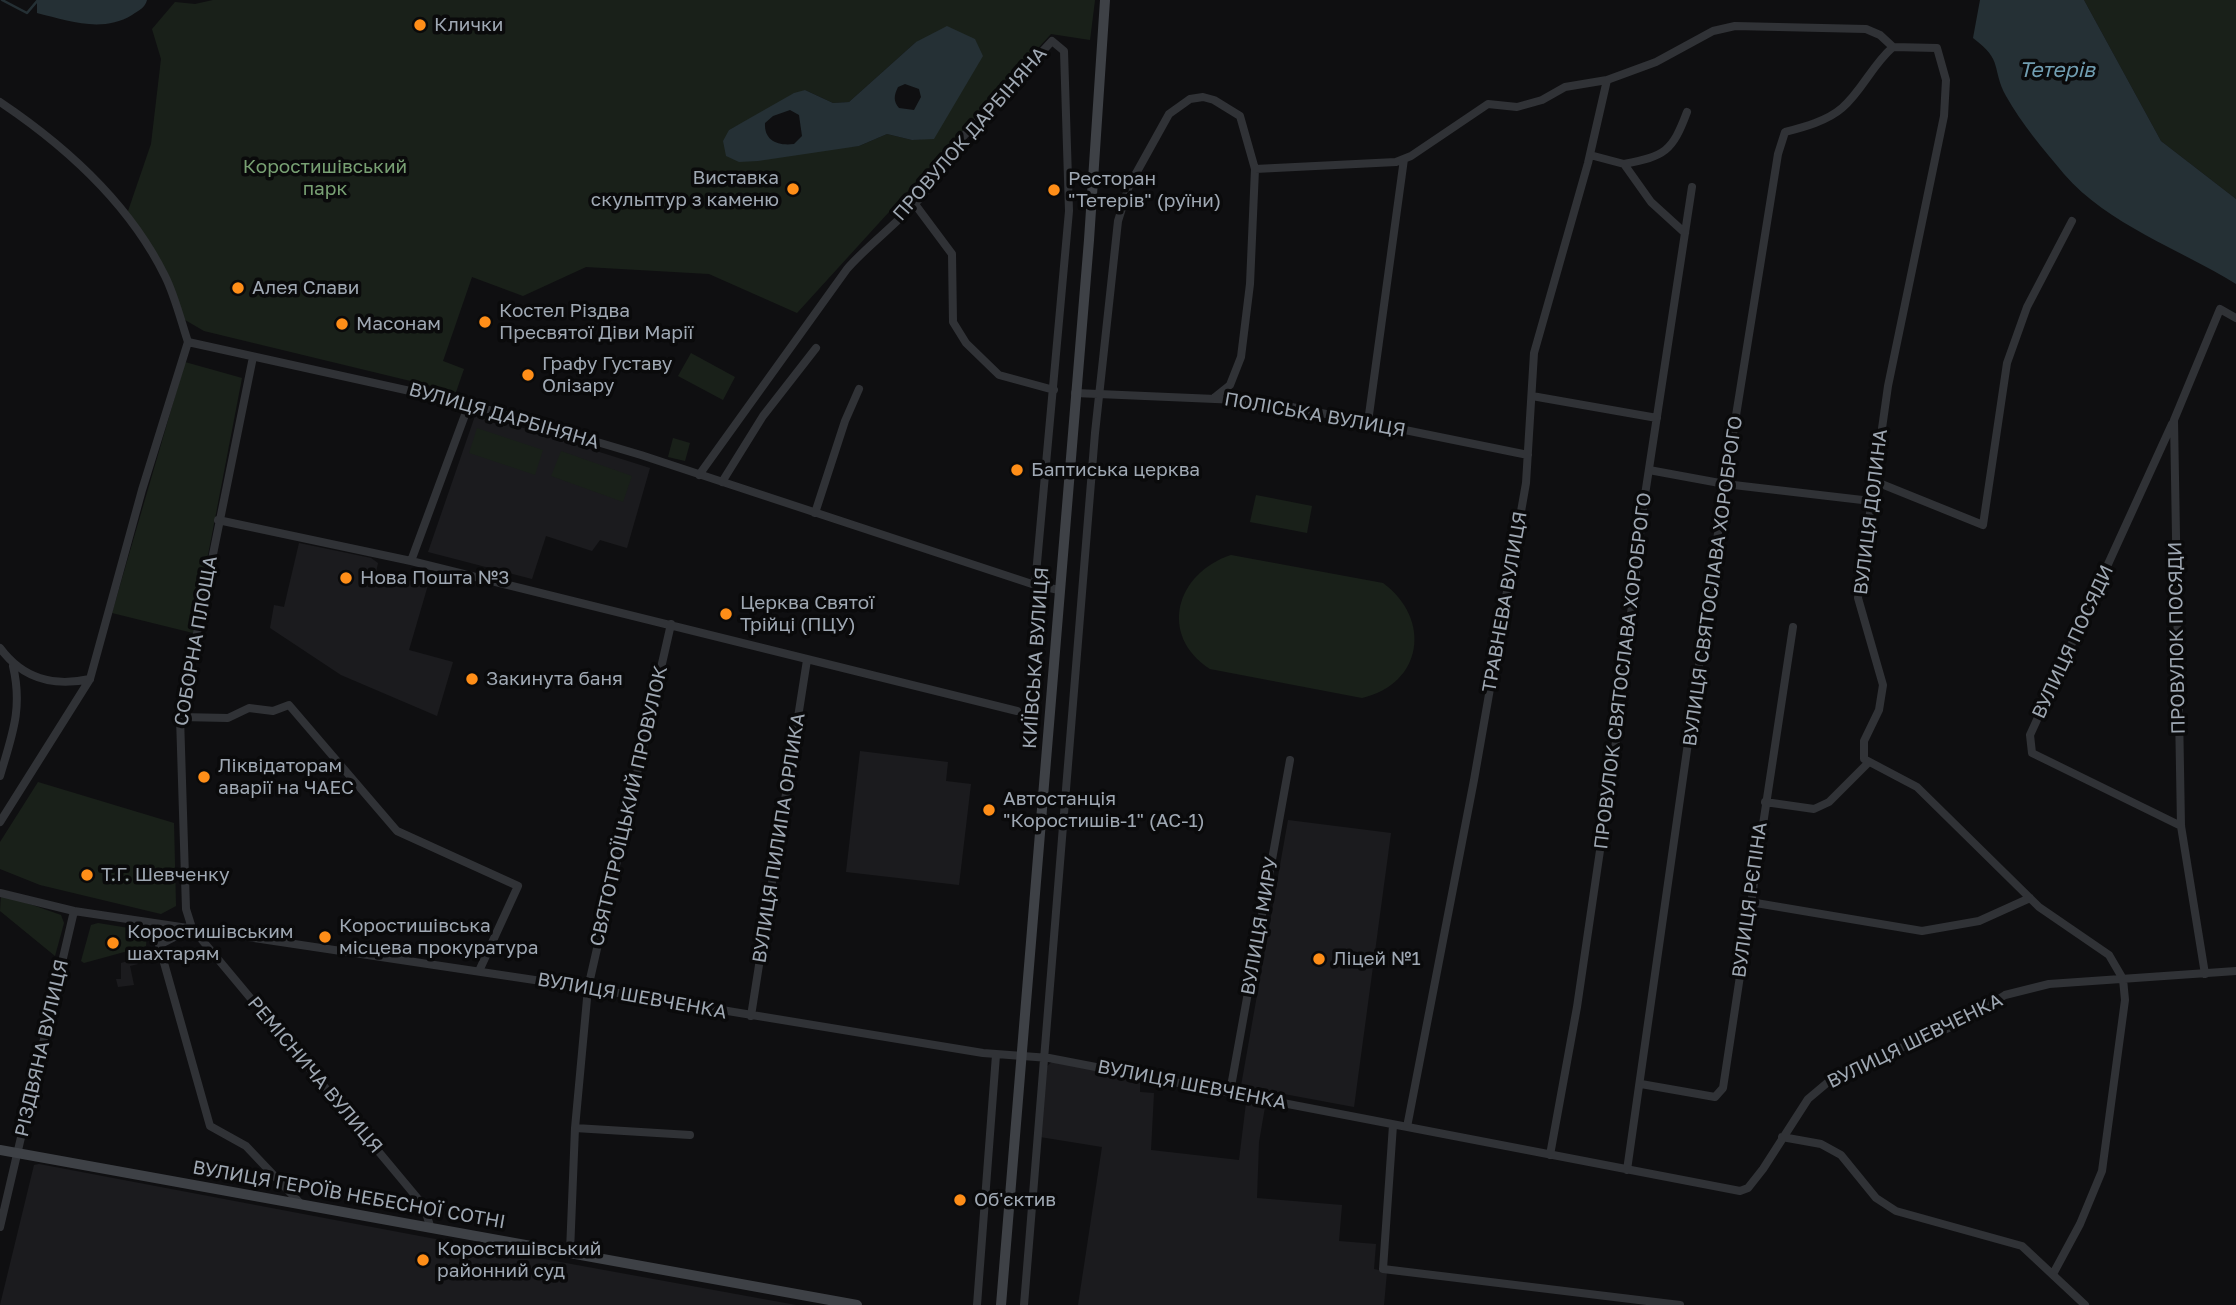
<!DOCTYPE html>
<meta charset="utf-8">
<style>
body{margin:0}
canvas{display:block;background:#0f0f11}
</style>
<canvas width="2236" height="1305"></canvas>
<script>
const ctx = document.querySelector('canvas').getContext('2d');
ctx.lineJoin = 'round';
function fill(path, color) {
  ctx.fillStyle = color;
  ctx.fill(path, 'evenodd');
}
function trace(path, color, width, dash) {
  ctx.strokeStyle = color;
  ctx.lineWidth = width;
  ctx.lineCap = dash ? 'butt' : 'round';
  ctx.setLineDash(dash || []);
  ctx.stroke(path);
}
function write(font, color, halo, rows, align = 'center') {
  ctx.font = font + ' "Golos Text",sans-serif';
  ctx.lineWidth = 7;
  ctx.setLineDash([]);
  ctx.textBaseline = 'middle';
  ctx.strokeStyle = halo;
  ctx.fillStyle = color;
  for (const [text, x, y, turn = 0] of rows) {
    ctx.save();
    ctx.translate(x, y);
    ctx.rotate((+turn || 0) * Math.PI / 180);
    ctx.textAlign = isNaN(turn) ? turn : align;
    if (halo) ctx.strokeText(text, 0, 0);
    ctx.fillText(text, 0, 0);
    ctx.restore();
  }
}
const built = new Path2D(`
 M476,413L650,468L627,548L600,540L592,551L546,536L532,579L428,552Z
 M299,543L371,558L378,563L376,572L428,585L409,650L453,662L437,716L341,675L270,628L274,605L284,607Z
 M860,751L948,762L946,781L971,784L959,885L846,872Z
 M1288,820L1391,833L1354,1107L1241,1086Z
 M135,959L138,964L130,966L134,985L118,987L116,979H121V963Z
 M1053,1061L1140,1079V1092L1154,1093L1151,1150L1239,1160L1246,1103L1265,1107L1259,1142L1257,1198L1342,1205L1339,1241L1376,1244L1374,1269L1387,1272L1384,1305H1078L1102,1147L1040,1137L1047,1066Z
 M39,1164L467,1245L796,1305H0L34,1165Z`);
const green = new Path2D(`
 M213,0H1095L1090,40L1051,34L797,313L709,274L586,267L523,296L472,277L443,361L464,369L456,392L204,331L180,317L166,277L127,214L151,144L161,59L152,29L175,2L195,4ZM916,42L953,103L933,138L912,140L887,134L859,146L727,156L729,130L805,90L833,103L849,102Z
 M2084,0H2236V199L2161,141Z
 M691,353L735,377L723,400L678,376Z
 M185,362L242,378L193,633L112,613Z
 M477,428L543,450L535,475L469,453Z
 M673,438L690,443L685,461L668,457Z
 M561,451L632,476L623,502L551,476Z
 M1256,495L1312,506L1307,533L1250,522Z
 M1231,555L1383,583C1432,619 1423,684 1362,698L1210,669C1158,635 1176,573 1231,555Z
 M38,782L174,823L176,906L161,914L40,885L0,869V842Z
 M1,894L61,915L64,923L55,956L0,911Z
 M98,923L147,931L146,946L84,963L81,961L91,925Z`);
const water = new Path2D(`
 M37,0H147C145,8 139,10 132,15C102,33 69,21 37,13Z
 M1980,0H2084L2161,141L2236,199V284C2180,249 2108,225 2064,174C2044,150 2021,123 2006,96C1991,68 2004,61 1973,38Z
 M947,26L975,39L983,56L934,139L912,140L887,134L859,146L758,161L739,162L726,156L723,141L729,130L794,93L805,90L833,103L849,102L916,42ZM905,84L919,89L921,97L914,110L899,108C893,101 894,95 898,87ZM790,110L799,115L802,136L794,144C778,146 764,141 765,123L773,116Z`);
const stream = new Path2D(`
 M2,0L27,13L38,0`);
const street = new Path2D(`
 M1893,47L1937,48L1946,80L1944,116L1888,386L1858,598L1883,685L1879,710L1864,741V759L1917,787L2039,907L2109,955L2123,979L2125,1000L2102,1171L2080,1224L2053,1274
 M0,102C67,147 129,203 165,276C175,296 181,321 188,342
 M1590,155L1624,164
 M1255,169L1396,162L1411,156L1488,104L1517,107L1542,100L1565,87L1607,80L1656,62L1713,31L1735,26L1866,29L1880,35L1893,47
 M914,203L952,254L953,322L966,343L999,375L1054,390
 M1685,233L1651,202L1624,164C1665,156 1672,152 1687,112
 M188,342L469,404L641,455L1035,585L1059,590
 M253,357L180,717L186,909L192,928L424,1206L430,1226
 M1075,393L1262,401L1528,455
 M1532,396L1657,418
 M1368,422L1404,159
 M2172,424L2030,735L2032,753L2181,826
 M1649,470L1725,484L1871,501
 M699,475L847,269C874,237 937,196 945,156L1052,41L1064,51L1069,211L1035,585
 M1874,481L1983,525L2007,363L2027,307L2072,221
 M722,482L763,416L816,348
 M815,513L845,421L859,389
 M218,520L411,561L1017,711
 M411,561L469,404
 M0,648C23,679 53,687 90,679
 M180,717L228,718L249,708L273,711L289,705L397,831L518,886L479,971
 M0,776C12,735 23,709 13,666
 M1765,802L1814,809L1829,802L1869,762
 M0,822L90,679L142,490L188,342
 M0,893L74,911L588,988L983,1053L1049,1058L1740,1191L1748,1188L1763,1169L1808,1099L1827,1083L1855,1067L1963,1022L2005,995L2049,984L2236,971
 M1750,902L1922,931L1979,921L2030,898
 M192,928L159,945L210,1126L246,1146L300,1203
 M2205,974L2181,826L2174,420L2220,309L2236,318
 M751,1016L807,660
 M1641,1084L1715,1097L1723,1088L1793,627
 M1230,1092L1290,760
 M1393,1125L1383,1269L1680,1305
 M1407,1127L1474,780L1526,483L1534,353L1588,163L1607,80
 M575,1128L690,1135
 M1782,1137L1821,1144L1841,1155L1876,1198L1896,1211L2022,1246L2085,1305
 M1550,1155L1577,1007L1618,728L1643,508L1692,187
 M1627,1170L1725,484L1778,154L1785,132C1804,127 1827,121 1842,108C1862,91 1872,65 1893,47
 M0,1227L74,911
 M570,1252L575,1128L588,988L671,624
 M977,1305L996,1055
 M1024,1305L1095,433L1118,221L1129,186L1169,114L1190,99L1203,97L1214,100L1240,116L1255,169L1250,284L1241,357L1230,385L1215,397`);
const secondary = new Path2D(`
 M0,1150L857,1305
 M1001,1305L1089,240L1105,0`);
const markers = [
 [420,25,7,"#ff8e18"],
 [793,189,7,"#ff8e18"],
 [1054,190,7,"#ff8e18"],
 [238,288,7,"#ff8e18"],
 [485,322,7,"#ff8e18"],
 [342,324,7,"#ff8e18"],
 [528,375,7,"#ff8e18"],
 [1017,470,7,"#ff8e18"],
 [346,578,7,"#ff8e18"],
 [726,614,7,"#ff8e18"],
 [472,679,7,"#ff8e18"],
 [204,777,7,"#ff8e18"],
 [989,810,7,"#ff8e18"],
 [87,875,7,"#ff8e18"],
 [325,937,7,"#ff8e18"],
 [113,943,7,"#ff8e18"],
 [1319,959,7,"#ff8e18"],
 [960,1200,7,"#ff8e18"],
 [423,1260,7,"#ff8e18"]
];
const poiNames = [
 ["Клички",434,25],
 ["Виставка",779,178,"right"],
 ["скульптур з каменю",779,200,"right"],
 ["Ресторан",1068,179],
 ["\"Тетерів\" (руїни)",1068,201],
 ["Алея Слави",252,288],
 ["Костел Різдва",499,311],
 ["Пресвятої Діви Марії",499,333],
 ["Масонам",356,324],
 ["Графу Густаву",542,364],
 ["Олізару",542,386],
 ["Баптиська церква",1031,470],
 ["Нова Пошта №3",360,578],
 ["Церква Святої",740,603],
 ["Трійці (ПЦУ)",740,625],
 ["Закинута баня",486,679],
 ["Ліквідаторам",218,766],
 ["аварії на ЧАЕС",218,788],
 ["Автостанція",1003,799],
 ["\"Коростишів-1\" (АС-1)",1003,821],
 ["Т.Г. Шевченку",101,875],
 ["Коростишівська",339,926],
 ["місцева прокуратура",339,948],
 ["Коростишівським",127,932],
 ["шахтарям",127,954],
 ["Ліцей №1",1333,959],
 ["Об'єктив",974,1200],
 ["Коростишівський",437,1249],
 ["районний суд",437,1271]
];
const streetNames = [
 ["ПРОВУЛОК ДАРБІНЯНА",970,134,-49],
 ["ПОЛІСЬКА ВУЛИЦЯ",1315,415,10],
 ["ВУЛИЦЯ ДАРБІНЯНА",504,416,16],
 ["ВУЛИЦЯ ДОЛИНА",1871,512,-83],
 ["ВУЛИЦЯ СВЯТОСЛАВА ХОРОБРОГО",1713,581,-82],
 ["ТРАВНЕВА ВУЛИЦЯ",1505,602,-80],
 ["ПРОВУЛОК ПОСЯДИ",2177,638,-91],
 ["СОБОРНА ПЛОЩА",196,641,-80],
 ["ВУЛИЦЯ ПОСЯДИ",2073,642,-65],
 ["КИЇВСЬКА ВУЛИЦЯ",1036,658,-86],
 ["ПРОВУЛОК СВЯТОСЛАВА ХОРОБРОГО",1623,671,-83],
 ["СВЯТОТРОЇЦЬКИЙ ПРОВУЛОК",629,806,-77],
 ["ВУЛИЦЯ ПИЛИПА ОРЛИКА",779,838,-81],
 ["ВУЛИЦЯ РЄПІНА",1750,900,-82],
 ["ВУЛИЦЯ МИРУ",1260,926,-80],
 ["ВУЛИЦЯ ШЕВЧЕНКА",632,996,10],
 ["ВУЛИЦЯ ШЕВЧЕНКА",1915,1041,-26],
 ["РІЗДВЯНА ВУЛИЦЯ",42,1048,-77],
 ["РЕМІСНИЧА ВУЛИЦЯ",315,1075,50],
 ["ВУЛИЦЯ ШЕВЧЕНКА",1192,1085,11],
 ["ВУЛИЦЯ ГЕРОЇВ НЕБЕСНОЇ СОТНІ",349,1195,10]
];
const parkNames = [
 ["Коростишівський",325,167],
 ["парк",325,189]
];
const waterNames = [
 ["Тетерів",2057,70]
];
fill(built, '#1b1b1e');
fill(green, '#192019');
fill(water, '#253035');
trace(stream, '#253035', 2.5);
trace(street, '#303236', 8);
trace(secondary, '#3e4146', 10);
for (const [x, y, r, color] of markers) {
  const dot = new Path2D();
  dot.arc(x, y, r, 0, 2 * Math.PI);
  ctx.fillStyle = color;
  ctx.fill(dot);
  trace(dot, '#0a0a0b', 2.5);
}
write('19px', '#9fa8b3', '#0a0a0b', poiNames, 'left');
write('19px', '#9fa8b3', '#0a0a0b', streetNames);
write('19px', '#78a073', '#0a0a0b', parkNames);
write('italic 21px', '#719eb2', '#0a0a0b', waterNames);
</script>
